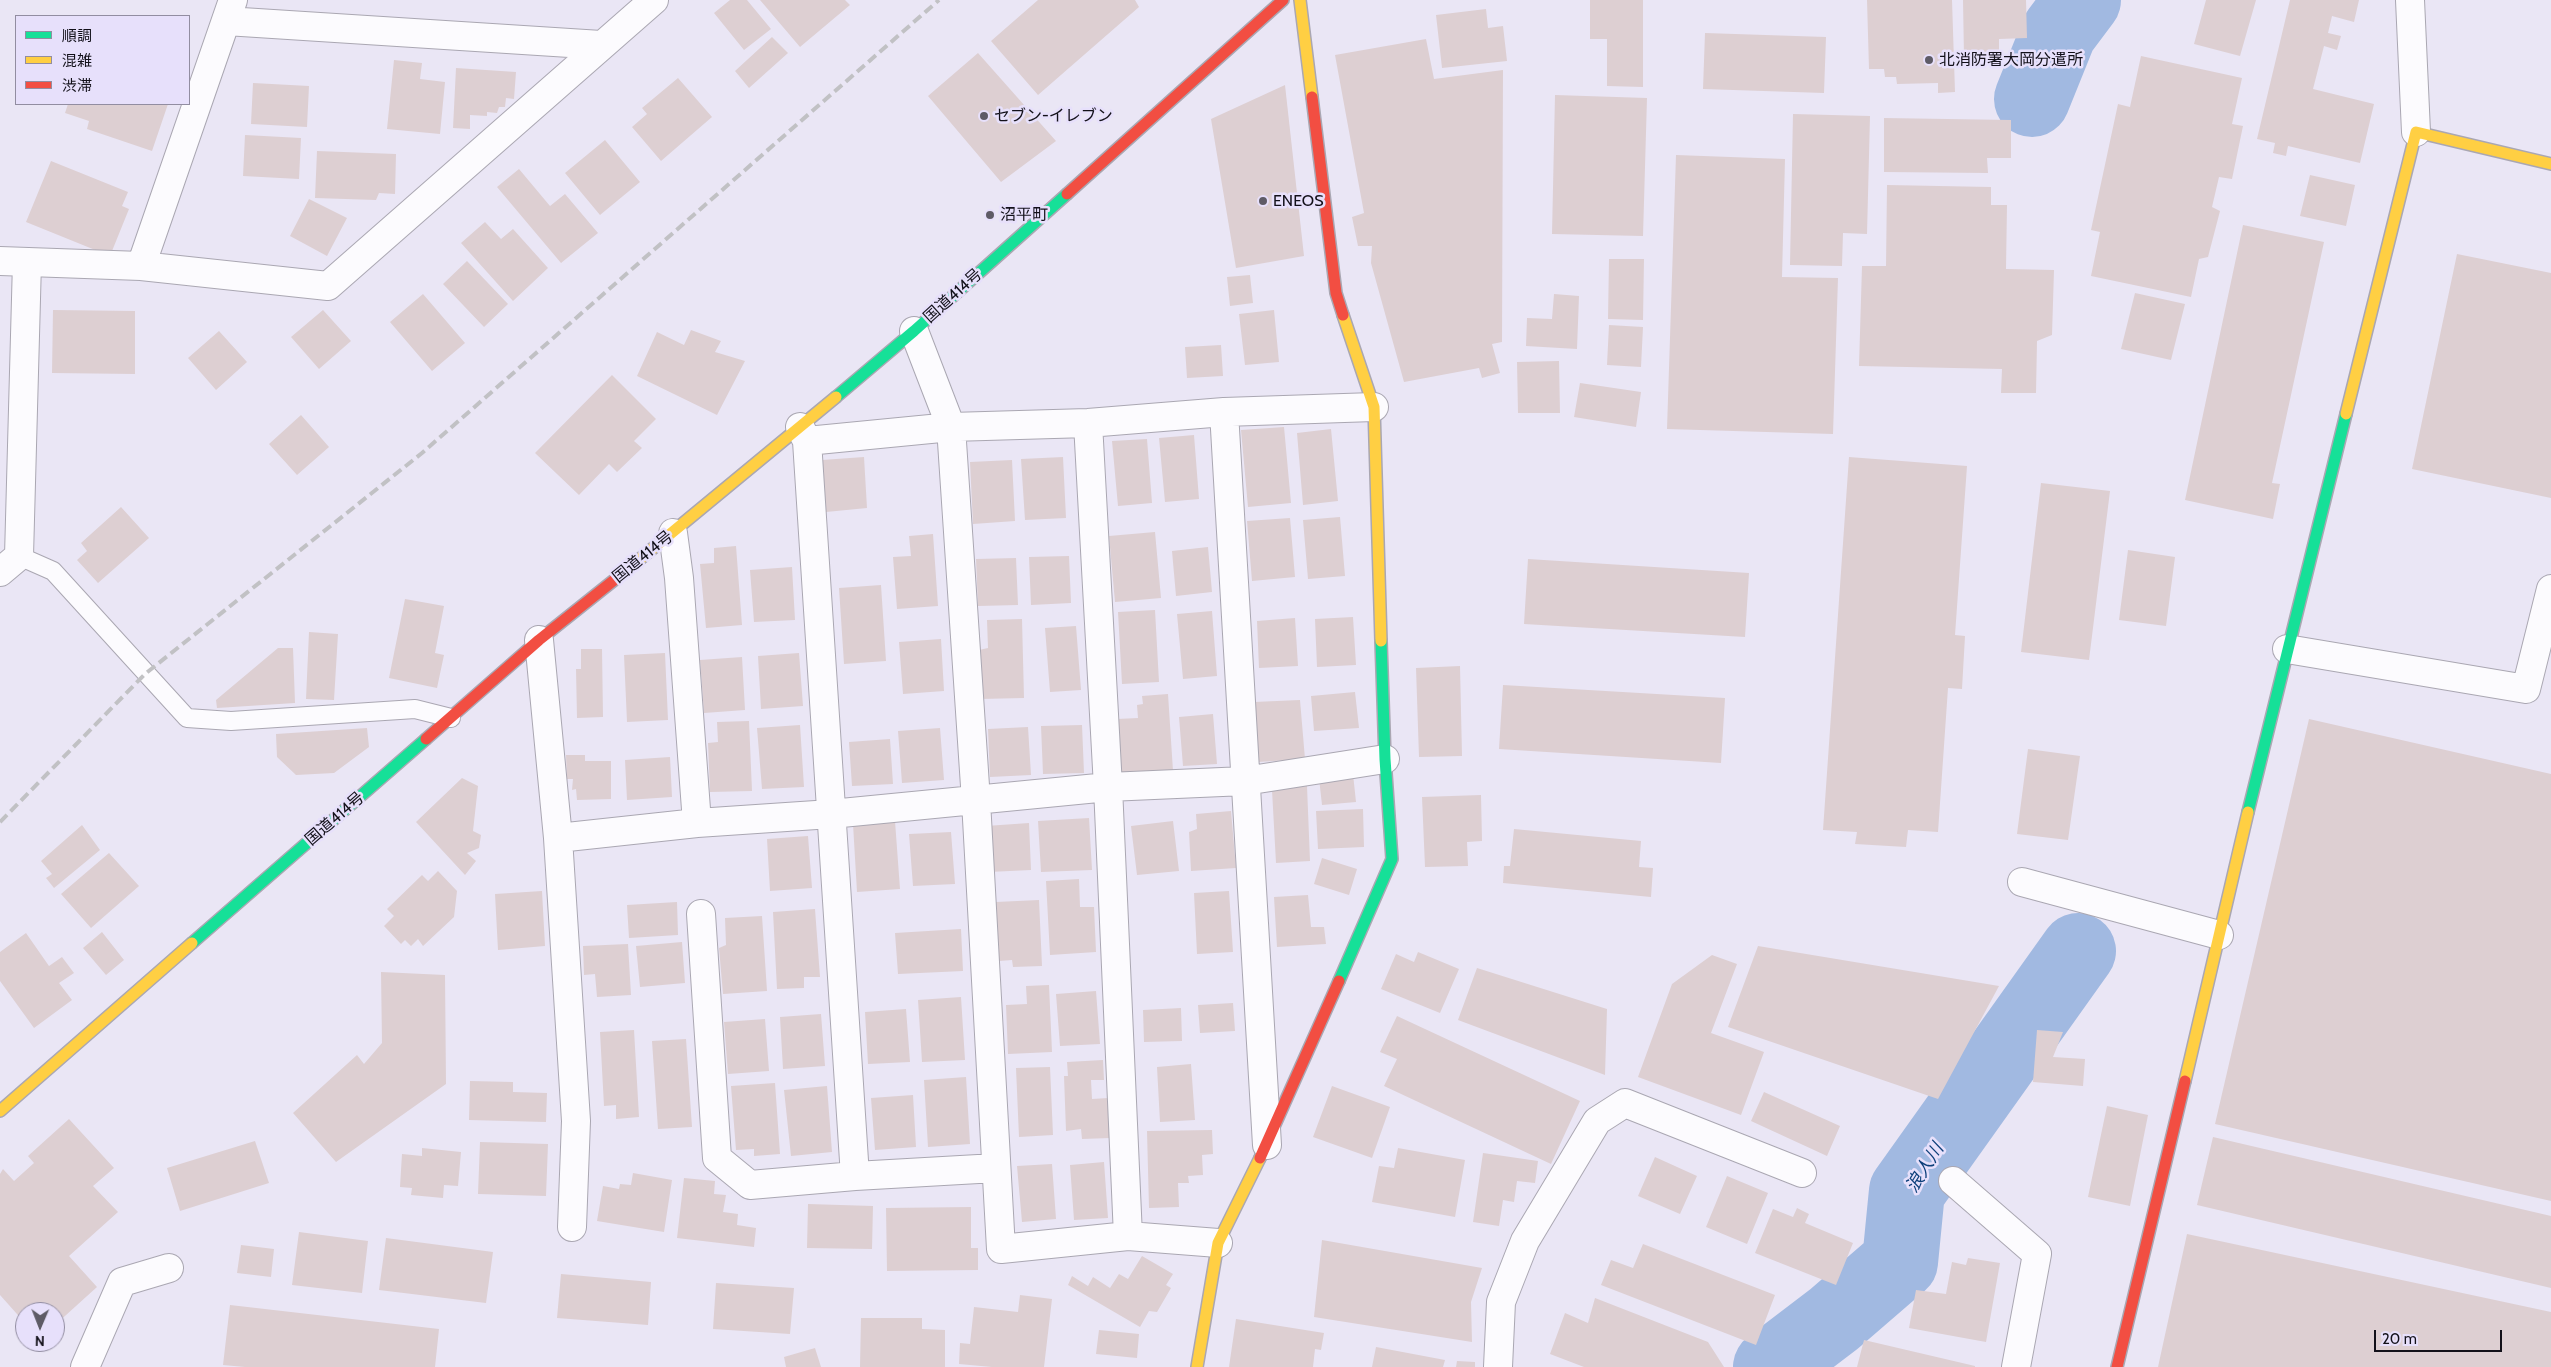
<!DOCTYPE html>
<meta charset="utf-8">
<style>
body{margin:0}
#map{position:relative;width:2551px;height:1367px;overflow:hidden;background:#eae6f5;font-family:Cabin,"Noto Sans JP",sans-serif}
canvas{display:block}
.legend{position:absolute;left:15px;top:15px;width:175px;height:90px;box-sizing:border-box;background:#e7e0fb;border:1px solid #928da1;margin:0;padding:6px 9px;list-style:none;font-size:15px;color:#121019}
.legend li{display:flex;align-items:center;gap:10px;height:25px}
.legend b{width:25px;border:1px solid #928da1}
.north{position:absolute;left:15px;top:1302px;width:50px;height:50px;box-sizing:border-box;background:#e7e0fb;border:1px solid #928da1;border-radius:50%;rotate:181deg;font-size:14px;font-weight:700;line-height:20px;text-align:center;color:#121019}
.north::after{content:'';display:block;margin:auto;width:18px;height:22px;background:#5e5b66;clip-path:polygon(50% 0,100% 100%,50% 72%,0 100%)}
.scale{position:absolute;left:2374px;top:1330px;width:128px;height:22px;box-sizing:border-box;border:2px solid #121019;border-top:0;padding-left:6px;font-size:15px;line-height:18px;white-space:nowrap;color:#121019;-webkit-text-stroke:4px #e7e0fb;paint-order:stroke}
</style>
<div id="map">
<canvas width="2551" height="1367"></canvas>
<ul class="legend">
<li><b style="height:6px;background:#16e098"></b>順調</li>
<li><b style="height:6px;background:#ffcf43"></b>混雑</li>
<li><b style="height:6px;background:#f24e42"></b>渋滞</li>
</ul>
<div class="north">N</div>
<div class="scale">20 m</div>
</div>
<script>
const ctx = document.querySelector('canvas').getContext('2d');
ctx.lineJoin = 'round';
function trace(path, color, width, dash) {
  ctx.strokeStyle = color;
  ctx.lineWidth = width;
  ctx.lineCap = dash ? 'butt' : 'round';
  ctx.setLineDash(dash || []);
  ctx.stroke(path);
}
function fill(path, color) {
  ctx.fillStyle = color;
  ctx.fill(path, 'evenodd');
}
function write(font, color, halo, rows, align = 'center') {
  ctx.font = font + ' Cabin,"Noto Sans JP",sans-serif';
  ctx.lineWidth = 5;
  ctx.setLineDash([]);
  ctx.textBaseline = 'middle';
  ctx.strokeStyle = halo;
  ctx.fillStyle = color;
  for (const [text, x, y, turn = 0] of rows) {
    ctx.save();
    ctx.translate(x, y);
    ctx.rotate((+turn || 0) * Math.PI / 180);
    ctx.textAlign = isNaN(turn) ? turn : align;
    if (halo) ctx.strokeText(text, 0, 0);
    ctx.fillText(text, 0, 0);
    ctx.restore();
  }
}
const river = new Path2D(`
 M2032,99L2059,32L2083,0
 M1771,1367L1834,1319L1900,1262L1907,1191L2078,951`);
const building = new Path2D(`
 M730,0H747L771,29L744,50L714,13Z
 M760,0H845L850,5L800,47Z
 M1038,0H1135L1139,7L1038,95L991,41Z
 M1590,0H1643V87L1607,86V39H1590Z
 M1867,0H1952L1955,92L1938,93V83L1897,84L1896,77H1885L1884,69H1869Z
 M1963,0H2026L2027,38L1999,39V56L1964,57Z
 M2206,0H2256L2240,56L2194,44Z
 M2290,0H2359L2354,22L2332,16L2328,33L2341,36L2337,50L2324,46L2313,89L2374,104L2360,163L2288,146L2286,156L2273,153L2275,143L2257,139Z
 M1486,9L1488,28L1503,26L1507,61L1442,68L1436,15Z
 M1705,33L1826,37L1824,93L1703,89Z
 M772,37L788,53L749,88L735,71Z
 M1426,39L1434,79L1503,70L1502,342L1492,344L1500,373L1482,378L1479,368L1404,382L1371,263L1372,246H1358L1352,217L1364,213L1335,55Z
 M978,53L1056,141L1001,182L928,96Z
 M2141,56L2242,78L2232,124L2243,126L2232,179L2219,177L2212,207L2220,211L2208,257L2199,259L2191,297L2091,276L2100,232L2091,230L2118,104L2130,107Z
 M394,60L422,63L420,79L445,82L440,134L387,129Z
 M456,68L516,72L514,99L506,98L505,107H499L497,113L487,112V116L470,115V129L453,128Z
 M678,78L712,117L661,161L632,127L647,114L642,108Z
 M253,83L309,86L307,127L251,124Z
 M1285,85L1304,256L1236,268L1211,119Z
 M1555,95L1647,98L1643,236L1552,234Z
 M68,104H168L152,151L87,129L89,121L65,113Z
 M1793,114L1870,116L1867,234L1843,233L1842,266L1790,265Z
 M1884,118L2011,120V158H1987L1988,173L1884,172Z
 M245,135L301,138L299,179L243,176Z
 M605,140L640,182L600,215L565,173Z
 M317,151L396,154L395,194L379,193L376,200L315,198Z
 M1676,155L1785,159L1782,277L1838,278L1833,434L1667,429Z
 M51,161L128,192L122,206L129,209L110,256L26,222Z
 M519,169L550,206L565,194L598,233L561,263L497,187Z
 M2310,175L2355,185L2346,226L2300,216Z
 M1887,185L1991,187V205H2007L2006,269L2054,270L2052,335L2037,341L2036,393H2001L2002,369L1859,366L1862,266H1886Z
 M309,199L347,218L327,256L290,236Z
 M485,222L501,239L513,229L548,268L513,301L461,243Z
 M2243,225L2324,242L2272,483L2280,484L2273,519L2185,500Z
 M2457,254L2551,273V498L2412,469Z
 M1609,259H1644L1643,320L1608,319Z
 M467,261L508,304L484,327L443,284Z
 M1250,275L1253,303L1230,306L1227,277Z
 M2135,293L2185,304L2171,360L2121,349Z
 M423,294L465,343L432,371L390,322Z
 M1554,294L1579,296L1577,349L1526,346L1527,318L1552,319Z
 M53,310L135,311V374L52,373Z
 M323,310L351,341L319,369L291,337Z
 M1274,310L1279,362L1245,365L1239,314Z
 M1609,325L1643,327L1641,367L1607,365Z
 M691,330L721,341L715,352L745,361L717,415L637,376L657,332L684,345Z
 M219,331L247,362L216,390L188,358Z
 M1221,345L1223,376L1187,378L1185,347Z
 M1559,361L1560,413H1518L1517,362Z
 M612,375L656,419L634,441L642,448L617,472L609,464L579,495L535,453Z
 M1580,383L1641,392L1636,427L1574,417Z
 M301,415L329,447L297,475L269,444Z
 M1284,427L1291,503L1248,507L1241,430Z
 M1331,429L1338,501L1303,505L1297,433Z
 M1194,435L1199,499L1165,502L1159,438Z
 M1147,439L1152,503L1118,506L1112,441Z
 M864,457L867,508L826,512L822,460Z
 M1063,457L1066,518L1025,520L1021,459Z
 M1849,457L1967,466L1955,635L1965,636L1962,689L1948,688L1938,832L1908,830L1906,847L1855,844L1857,832L1823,830Z
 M1012,460L1015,521L973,524L970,462Z
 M2041,483L2110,491L2089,660L2021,652Z
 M121,507L149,538L98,583L77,560L87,551L81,543Z
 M1340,517L1345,576L1308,579L1303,520Z
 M1290,518L1295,577L1252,581L1247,521Z
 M1155,532L1161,598L1115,602L1109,536Z
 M933,534L938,606L897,609L893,557L911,556L909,536Z
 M736,546L742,625L706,628L700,564L714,563V548Z
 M1208,547L1212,592L1176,596L1172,551Z
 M2128,550L2175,557L2166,626L2119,620Z
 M1069,556L1071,603L1031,605L1029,557Z
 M1016,558L1018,605L978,606L976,559Z
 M1528,559L1749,573L1745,637L1524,624Z
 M792,567L795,620L754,622L750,570Z
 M881,585L886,661L844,664L839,588Z
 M405,599L444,606L435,653L444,655L437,688L389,678Z
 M1155,610L1159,682L1122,684L1118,612Z
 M1212,611L1217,676L1183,679L1177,614Z
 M1353,617L1356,665L1317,667L1315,619Z
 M1295,618L1298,666L1259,668L1257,621Z
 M1022,619L1024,698L980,699L979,650L988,648L987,620Z
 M1076,626L1081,690L1050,692L1045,628Z
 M309,632L338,634L334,700L306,699Z
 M941,639L944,691L903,694L899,642Z
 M278,648H293L295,703L217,708L216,700Z
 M581,649H602L603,717L577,718L576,669H581Z
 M665,653L668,720L627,722L624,655Z
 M799,653L803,706L761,709L758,656Z
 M742,657L745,710L704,713L700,660Z
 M1460,666L1462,756L1419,757L1416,668Z
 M1503,685L1725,698L1721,763L1499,749Z
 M1355,692L1359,728L1314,731L1311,696Z
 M1168,694L1173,771L1121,775L1117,719L1138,718L1137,705L1143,704L1142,696Z
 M1300,700L1305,759L1258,762L1254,702Z
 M1213,714L1217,764L1183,766L1179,717Z
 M2309,719L2551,774V1201L2215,1124Z
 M749,721L752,791L710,792L708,743L718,742L717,722Z
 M800,725L804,787L762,789L757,728Z
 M1082,725L1084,773L1043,774L1041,726Z
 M1028,727L1031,775L990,777L988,729Z
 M367,728L369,747L334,773L296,775L277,757L276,734Z
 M940,728L944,780L902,783L898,731Z
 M890,739L893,784L852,786L849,742Z
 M2028,749L2080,756L2068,840L2017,834Z
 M566,755H585V761H611V799L577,800L576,789L572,790L573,779H567Z
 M670,757L672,797L627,800L625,760Z
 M1353,774L1356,802L1322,805L1319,778Z
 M462,778L478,786L473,831L481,835L479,848L467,853L476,861L465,875L416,822Z
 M1307,786L1310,861L1276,863L1272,790Z
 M1481,795L1482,841L1467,842L1468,866L1425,867L1422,797Z
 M1363,809L1364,847L1318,849L1316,811Z
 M1231,811L1236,868L1191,871L1189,832L1197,829L1196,814Z
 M1089,818L1092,870L1041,872L1038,821Z
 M895,821L900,889L857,892L853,824Z
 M1173,821L1179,871L1137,875L1131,826Z
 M1029,823L1031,870L989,872L986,826Z
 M82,825L100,850L54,888L46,878L52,874L41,861Z
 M1514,829L1641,841L1639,867L1653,868L1651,897L1503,883L1504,866H1510Z
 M951,832L955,884L913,886L909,834Z
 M808,836L812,888L770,891L767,839Z
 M109,853L139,886L91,928L61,894Z
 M1322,858L1357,869L1349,895L1314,884Z
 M438,871L457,891L454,917L423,946L418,939L411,946L405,940L401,944L384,926L394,916L387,909L422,875L428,881Z
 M1079,879L1080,907H1094L1096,952L1050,955L1046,881Z
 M542,891L545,946L498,950L495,894Z
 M1229,891L1233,952L1197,954L1194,893Z
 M1308,895L1311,927H1324L1326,944L1277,947L1274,897Z
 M1039,900L1042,966L1013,967L1012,960L999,961L996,902Z
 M677,902L678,935L629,938L627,905Z
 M815,909L820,977H804V988L777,989L773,912Z
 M762,916L767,991L723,994L719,948L726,945L725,918Z
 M961,929L963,971L898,974L895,933Z
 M102,932L124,960L106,975L83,948Z
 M26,933L49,966L62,957L74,973L59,983L72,1000L34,1028L0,981V952Z
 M682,942L685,983L640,987L636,946Z
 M628,944L631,995L597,997L595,974L584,975L583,946Z
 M1758,946L1999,986L1938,1099L1728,1027Z
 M1418,952L1459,969L1440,1013L1381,989L1396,954L1414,962Z
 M1712,955L1737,964L1711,1033L1764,1052L1741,1115L1638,1077L1672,984Z
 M1477,968L1607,1009L1605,1075L1458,1020Z
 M381,972L445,975L446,1084L336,1162L293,1113L357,1055L364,1064L382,1043Z
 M1049,985L1052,1052L1008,1054L1006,1005L1027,1004L1026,986Z
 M1096,991L1100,1044L1060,1046L1056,994Z
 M961,997L965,1060L922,1062L918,1000Z
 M1233,1003L1235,1031L1200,1033L1198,1005Z
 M1181,1008L1182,1041L1144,1042L1143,1010Z
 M906,1009L910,1062L868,1064L865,1012Z
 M821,1014L825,1066L783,1069L780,1017Z
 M1397,1016L1580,1101L1551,1164L1384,1086L1397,1059L1380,1052Z
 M765,1019L769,1071L728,1074L724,1022Z
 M634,1030L639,1117L616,1119V1105L604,1106L600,1032Z
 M2037,1030L2063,1032L2053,1057L2085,1059L2083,1086L2033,1082Z
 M686,1039L692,1127L658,1129L652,1041Z
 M1103,1060L1104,1080H1091L1092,1099L1108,1098L1110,1138L1082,1139L1081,1129L1066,1131L1064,1076H1068L1067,1062Z
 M1191,1064L1195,1120L1160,1122L1157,1067Z
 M1050,1067L1053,1135L1019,1137L1016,1068Z
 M966,1077L970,1144L928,1147L924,1080Z
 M470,1081L513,1082V1092L547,1093L546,1122L469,1120Z
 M775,1083L780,1154L754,1156V1149L736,1150L731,1086Z
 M827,1086L832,1152L791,1156L784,1090Z
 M1332,1086L1390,1107L1372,1158L1313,1137Z
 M1764,1092L1840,1126L1827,1156L1751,1121Z
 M913,1095L916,1147L875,1150L871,1098Z
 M2107,1106L2148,1115L2130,1206L2088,1197Z
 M69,1119L114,1168L93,1186L118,1212L69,1256L97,1287L55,1325V1312H25V1323L0,1295V1174L3,1169L14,1181L34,1163L28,1156Z
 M1212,1130L1213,1154L1202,1155L1203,1175L1188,1176L1189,1183H1178L1179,1207L1149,1208L1147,1131Z
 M2213,1137L2551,1216V1288L2197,1205Z
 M255,1141L269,1183L180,1211L167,1168Z
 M480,1142L548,1144L546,1196L478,1194Z
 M422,1148L461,1152L458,1186L444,1185L443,1198L411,1195L412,1188L400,1187L402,1154L422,1156Z
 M1398,1148L1465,1160L1455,1217L1372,1202L1379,1166L1394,1168Z
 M1483,1153L1538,1161L1535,1183L1517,1181L1514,1202L1503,1200L1499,1226L1473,1222Z
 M1655,1157L1697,1176L1680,1214L1638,1196Z
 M1104,1162L1108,1218L1074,1220L1070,1165Z
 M1052,1164L1056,1219L1022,1222L1017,1166Z
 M633,1173L672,1180L664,1232L597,1221L603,1186L619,1189L620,1184L631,1185Z
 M1727,1176L1768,1193L1747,1244L1706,1227Z
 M684,1178L715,1181L714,1194L726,1195L723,1212L738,1214L737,1225L756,1228L754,1247L677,1238Z
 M808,1204L873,1206L872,1249L807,1248Z
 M971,1207V1248H978V1270L887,1271L886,1208Z
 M1797,1208L1809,1214L1805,1223L1853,1243L1836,1285L1755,1253L1773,1209L1793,1217Z
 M299,1232L368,1241L362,1293L292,1285Z
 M2187,1234L2551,1312V1367H2158Z
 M386,1238L493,1252L486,1303L379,1290Z
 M1322,1240L1482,1268L1471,1302L1472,1342L1314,1317Z
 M1643,1244L1775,1295L1756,1345L1601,1285L1611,1260L1633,1268Z
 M241,1245L274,1249L271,1277L237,1273Z
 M1142,1256L1173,1274L1166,1285L1171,1288L1157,1312L1149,1311L1140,1327L1068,1285L1072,1276L1088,1286L1093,1277L1110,1288L1119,1274L1128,1279Z
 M1968,1258L2000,1263L1986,1342L1909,1328L1916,1290L1946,1294L1952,1262L1966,1265Z
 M561,1274L651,1282L648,1325L557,1318Z
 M716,1283L794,1288L790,1334L713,1329Z
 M1020,1295L1052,1299L1044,1367H992L959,1364L960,1343L970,1344L974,1307L1018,1312Z
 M1595,1298L1708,1342L1724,1367H1584L1550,1354L1565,1313L1588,1323Z
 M230,1305L439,1329L435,1367H245L223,1365Z
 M861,1318H922V1329L945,1330V1367H860Z
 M1236,1319L1324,1333L1321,1350L1315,1349L1313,1367H1229Z
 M1099,1330L1139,1334L1137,1358L1096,1354Z
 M1864,1340L1975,1366V1367H1857Z
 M1376,1347L1445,1360L1443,1367H1372Z
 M815,1348L821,1367H786L784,1357Z
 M1457,1361L1475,1362V1367H1456Z`);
const lane = new Path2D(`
 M19,556L53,571L187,718L231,721L415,709L451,718`);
const street = new Path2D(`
 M2410,0L2416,132
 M226,21L601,45
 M0,261L141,266L328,286L654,0
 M141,266L233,0
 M914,331L951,427L976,801L1001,1249L1128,1236L1218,1243
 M1224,412L1267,1145
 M1088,423L1108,787L1128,1236
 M807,441L951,427L1088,423L1224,412L1374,407
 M673,533L679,578L697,823
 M0,572L19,556L27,262
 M539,640L558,838L576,1121L572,1227
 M2287,649L2526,689L2551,589
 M558,838L697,823L831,814L1108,787L1245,781L1385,759
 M2022,882L2219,935
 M701,914L717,1158L750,1185L855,1176L807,441L800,427
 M855,1176L996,1168
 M1953,1181L2037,1254L2016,1367
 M85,1367L122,1282L169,1268
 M1498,1367L1501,1302L1525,1241L1597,1121L1625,1103L1802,1173`);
const fast = new Path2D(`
 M836,397L914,331L1067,194
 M2248,812L2346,414
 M192,943L426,739
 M1339,981L1392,859L1385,759L1381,641`);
const slow = new Path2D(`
 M1300,0L1312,97
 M1343,315L1374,407L1381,641
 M2346,414L2416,132L2551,164
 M623,573L836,397
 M2185,1081L2248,812
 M0,1111L192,943
 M1197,1367L1218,1243L1260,1158`);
const jam = new Path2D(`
 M1312,97L1336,293L1343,315
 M1067,194L1283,0
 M426,739L539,640L623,573
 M1260,1158L1339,981
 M2117,1367L2185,1081`);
const rail = new Path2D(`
 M0,822L145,674L422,453L939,0`);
const markers = [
 [1929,60,5,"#5e5b66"],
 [984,116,5,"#5e5b66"],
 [1263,201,5,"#5e5b66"],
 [990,215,5,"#5e5b66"]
];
const poiNames = [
 ["北消防署大岡分遣所",1939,60],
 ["セブン-イレブン",994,116],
 ["ENEOS",1273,201],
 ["沼平町",1000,215]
];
const streetNames = [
 ["国道414号",953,296,-42],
 ["国道414号",643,557,-39],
 ["国道414号",335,819,-41]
];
const waterNames = [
 ["浪人川",1925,1168,-58]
];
trace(river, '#a1b9e1', 76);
fill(building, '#ddcfd2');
trace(lane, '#aaa7b2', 20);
trace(street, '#aaa7b2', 30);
trace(fast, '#aaa7b2', 14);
trace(slow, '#aaa7b2', 14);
trace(jam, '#aaa7b2', 14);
trace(lane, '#fcfbfe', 18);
trace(street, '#fcfbfe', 28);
trace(fast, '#16e098', 11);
trace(slow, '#ffcf43', 11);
trace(jam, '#f24e42', 11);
trace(rail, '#c1c1c4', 4, [10, 5]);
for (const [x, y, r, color] of markers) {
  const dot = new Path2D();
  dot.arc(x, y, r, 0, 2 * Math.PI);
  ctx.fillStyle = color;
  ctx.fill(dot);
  trace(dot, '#e7e0fb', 2);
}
write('16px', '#121019', '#e7e0fb', poiNames, 'left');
write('16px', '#121019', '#e7e0fb', streetNames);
write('italic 18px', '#0e407b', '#e7e0fb', waterNames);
</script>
